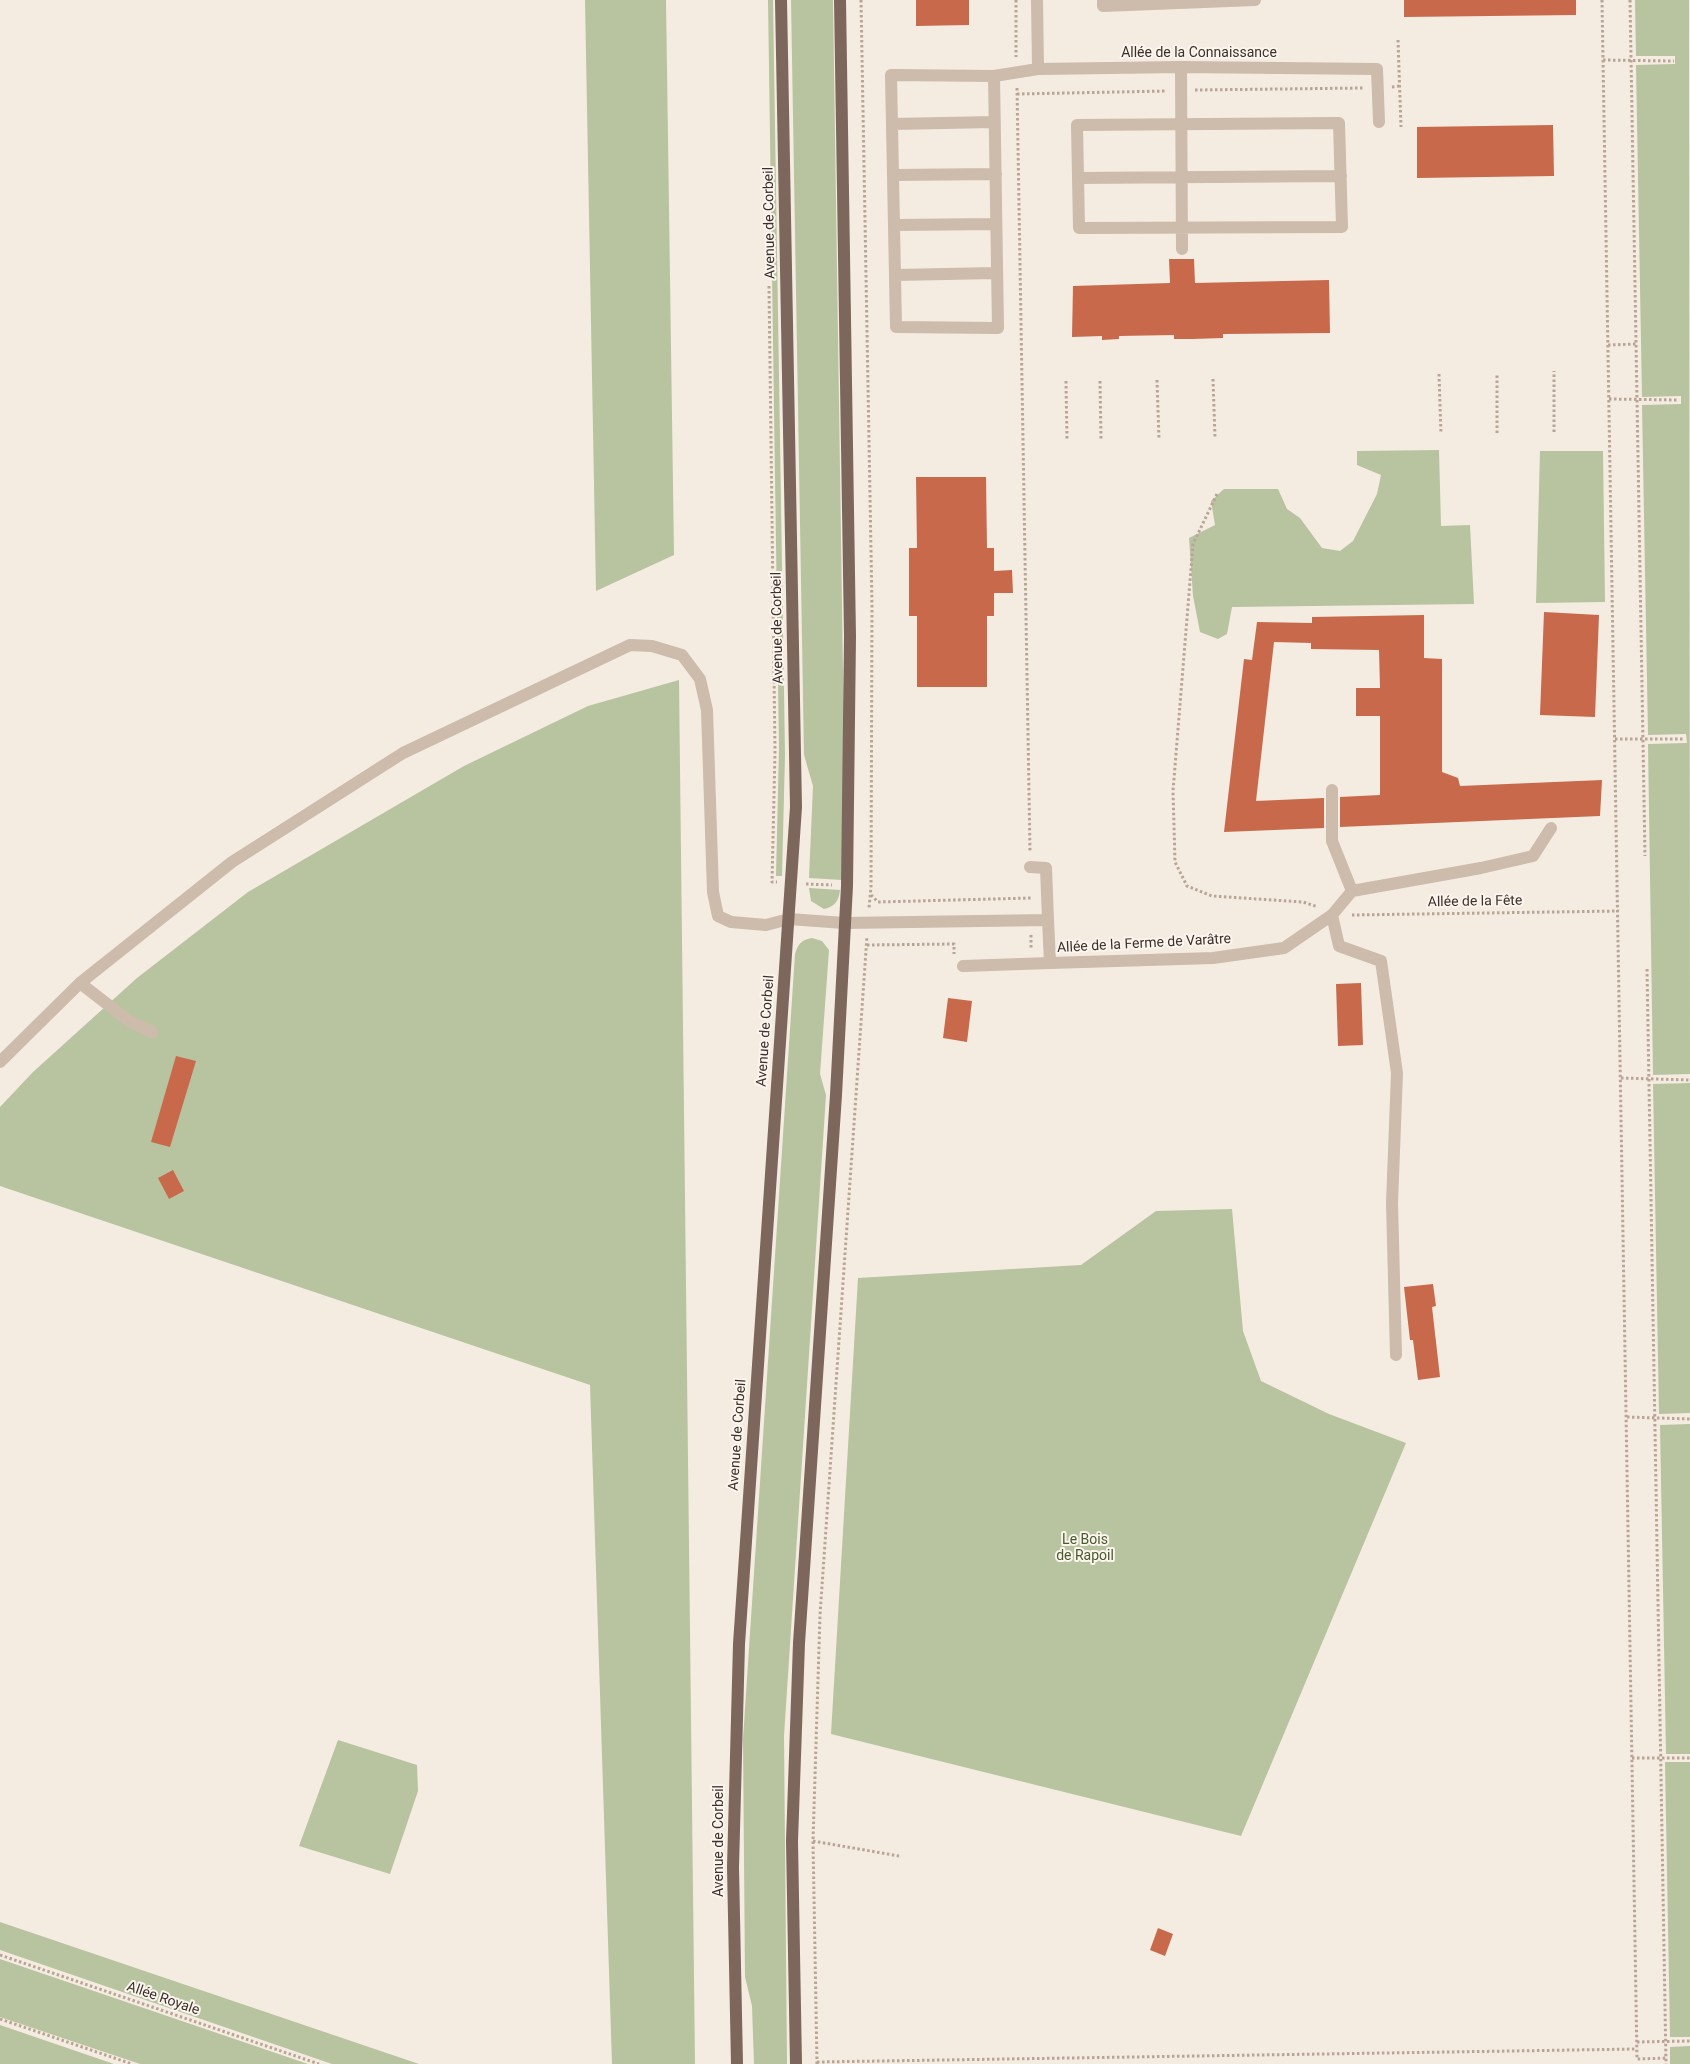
<!DOCTYPE html>
<meta charset="utf-8">
<style>
body{margin:0}
canvas{display:block;background:#f4ebe1}
</style>
<canvas width="1690" height="2064"></canvas>
<script>
const ctx = document.querySelector('canvas').getContext('2d');
ctx.lineJoin = 'round';
function fill(path, color) {
  ctx.fillStyle = color;
  ctx.fill(path, 'evenodd');
}
function trace(path, color, width, dash) {
  ctx.strokeStyle = color;
  ctx.lineWidth = width;
  ctx.lineCap = dash ? 'butt' : 'round';
  ctx.setLineDash(dash || []);
  ctx.stroke(path);
}
function write(font, color, halo, rows, align = 'center') {
  ctx.font = font + ' Roboto,sans-serif';
  ctx.lineWidth = 4;
  ctx.setLineDash([]);
  ctx.textBaseline = 'middle';
  ctx.strokeStyle = halo;
  ctx.fillStyle = color;
  for (const [text, x, y, turn = 0] of rows) {
    ctx.save();
    ctx.translate(x, y);
    ctx.rotate((+turn || 0) * Math.PI / 180);
    ctx.textAlign = isNaN(turn) ? turn : align;
    if (halo) ctx.strokeText(text, 0, 0);
    ctx.fillText(text, 0, 0);
    ctx.restore();
  }
}
const green = new Path2D(`
 M585,0H666L674,555L596,591Z
 M768,0H773L785,754L782,876H776L779,748Z
 M791,0H833L844,738L842,880L809,878L813,786L804,755Z
 M1635,0H1689L1690,1074L1653,1075L1648,744L1687,743L1686,734L1648,735L1642,405L1681,404V396L1642,397L1636,65L1675,64V56H1636Z
 M1439,450L1441,526L1470,525L1474,604L1232,607L1227,634L1218,639L1200,632L1193,596L1189,538L1215,525L1211,501L1224,489H1278L1287,509L1300,518L1322,548L1340,551L1353,541L1377,494L1381,475L1357,465V451Z
 M1540,451H1603L1605,602L1536,603Z
 M679,680L695,2064H612L590,1385L0,1186V1107L33,1072L137,978L248,892L464,766L588,706Z
 M809,888L840,890C839,900 835,907 824,909L811,901Z
 M812,938L822,941L829,950L820,1074L826,1095L784,1736L787,2064H754L752,2006L745,1977L743,1739L795,954C798,943 802,940 812,938Z
 M1690,1083V1413L1659,1414L1653,1084Z
 M1232,1209L1243,1331L1261,1381L1329,1414L1406,1443L1241,1836L831,1734L858,1278L1081,1265L1156,1211Z
 M1690,1424V1754H1666L1660,1425Z
 M338,1740L417,1765L418,1791L390,1874L299,1846Z
 M1665,1762H1690V2037H1670Z
 M0,1922L419,2064H332L0,1950Z
 M0,1959L308,2064H140L0,2017Z
 M0,2025L114,2064H0Z
 M1690,2046V2064H1670V2047Z`);
const building = new Path2D(`
 M916,0H969V25L916,26Z
 M1404,0H1576V15L1404,17Z
 M1553,125L1554,176L1417,178V127Z
 M1169,259H1194L1195,283L1329,280L1330,333L1223,334V338L1192,339H1174V335L1119,336V339L1102,340V336L1072,337L1073,286L1170,283Z
 M916,477H986L987,548H994V571L1012,570L1013,593H994V616H987V687H917V616H909V548H917Z
 M1544,612L1599,615L1595,717L1540,715Z
 M1424,615V658L1442,659V772L1458,778L1460,786L1602,780L1600,816L1340,827V797L1380,795V716H1356V688H1380L1379,650L1311,649V643L1274,642L1256,801L1324,798V828L1224,832L1244,659L1252,660L1257,622L1312,623V617Z
 M1361,983L1363,1045L1338,1046L1336,984Z
 M948,998L972,1001L967,1042L943,1038Z
 M176,1056L196,1061L170,1147L151,1142Z
 M173,1170L184,1191L169,1199L158,1178Z
 M1433,1284L1436,1306L1432,1307L1440,1377L1418,1380L1413,1340H1410L1404,1287Z
 M1158,1928L1173,1934L1165,1956L1150,1950Z`);
const path = new Path2D(`
 M861,0L872,606L871,887L869,908
 M1016,0V57
 M1602,0L1637,2059L1667,2058
 M1630,0L1645,856
 M1398,40L1401,127
 M1603,60L1674,61
 M1392,87L1400,86
 M1017,88L1030,851
 M1195,90L1364,88
 M1017,94L1166,91
 M769,286L775,752L772,882H777
 M1608,345L1636,344
 M1439,374L1441,434
 M1213,379L1215,438
 M1157,380L1159,439
 M1066,381L1067,440
 M1100,381L1101,439
 M1609,399L1679,400
 M1554,432V371
 M1497,433V373
 M1217,494L1193,544L1173,791L1175,862L1187,886L1212,896L1303,902L1318,907
 M1615,739H1685
 M806,884L832,885
 M871,895L878,902L1031,898
 M1352,915L1619,911
 M1031,935V949
 M867,945L954,944V954
 M1647,969L1666,2064
 M1621,1078L1690,1080
 M1627,1417L1690,1419
 M1632,1758H1690
 M813,1841L899,1856
 M0,1955L319,2064
 M0,2019L132,2064
 M1637,2042L1690,2041
 M817,2062L1637,2049
 M817,2064L813,1841L820,1615L867,936`);
const minor = new Path2D(`
 M1037,0L1038,69
 M1103,0V6L1255,0
 M1181,67L1182,249
 M994,76L998,328L896,327L891,75L994,76L1038,69L1181,67L1377,69L1379,122
 M1339,123L1342,227L1079,228L1077,125Z
 M892,124L994,122
 M893,175L996,174
 M1078,178L1341,176
 M894,225L996,224
 M895,275L997,273
 M1332,790V841L1352,891
 M1030,867L1046,868L1048,920
 M1332,915L1339,946L1381,961L1397,1073L1392,1203L1396,1355
 M963,966L1050,963
 M152,1032L129,1021L80,983L232,862L403,753L630,645L652,646L682,655L700,679L707,710L713,892L718,916L731,922L766,925L789,919L844,923L1048,920L1050,963L1213,958L1284,948L1332,915L1352,891L1481,868L1533,856L1551,828
 M0,1062L80,983`);
const major = new Path2D(`
 M737,2064L733,1867L739,1644L796,807L781,0
 M796,2064L792,1841L799,1643L836,1095L847,886L850,636L840,0`);
const streetNames = [
 ["Allée de la Connaissance",1199,53],
 ["Avenue de Corbeil",770,223,-91],
 ["Avenue de Corbeil",778,628,-91],
 ["Allée de la Fête",1475,902,-1],
 ["Allée de la Ferme de Varâtre",1144,944,-3],
 ["Avenue de Corbeil",766,1031,-86],
 ["Avenue de Corbeil",738,1435,-86],
 ["Avenue de Corbeil",719,1841,-90],
 ["Allée Royale",163,1999,19]
];
const parkNames = [
 ["Le Bois",1085,1540],
 ["de Rapoil",1085,1556]
];
fill(green, '#b8c4a0');
fill(building, '#c8694b');
trace(path, '#b9a596', 3, [2.5, 2.5]);
trace(minor, '#cdbbac', 12);
trace(major, '#7d675c', 12);
write('14px', '#3b302b', '#fbf5ee', streetNames);
write('14px', '#4a5a2e', '#fbf5ee', parkNames);
</script>
